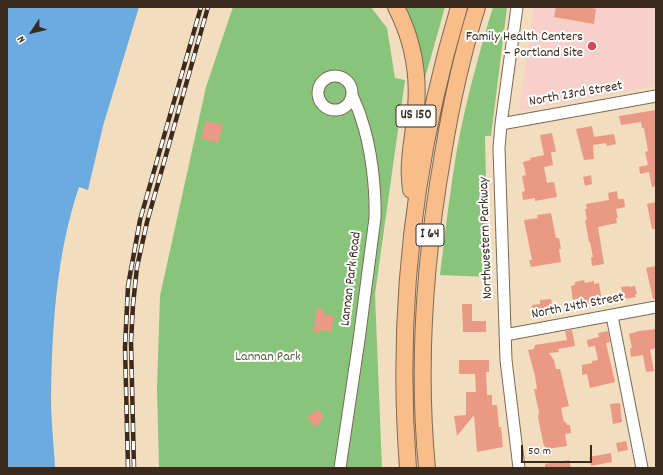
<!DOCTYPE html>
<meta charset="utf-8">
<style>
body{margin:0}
#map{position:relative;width:663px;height:475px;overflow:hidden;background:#f2ddbf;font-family:Dekko,sans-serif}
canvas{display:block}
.frame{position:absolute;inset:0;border:8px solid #3b2a1e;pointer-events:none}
.north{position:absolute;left:12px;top:12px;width:40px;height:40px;-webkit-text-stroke:3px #fff;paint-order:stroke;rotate:235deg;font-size:11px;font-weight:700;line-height:16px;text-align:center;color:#3b2a1e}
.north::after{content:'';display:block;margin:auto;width:14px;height:18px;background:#3b2a1e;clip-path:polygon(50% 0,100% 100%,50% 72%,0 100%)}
.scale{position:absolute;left:521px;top:445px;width:71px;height:18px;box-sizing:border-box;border:2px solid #3b2a1e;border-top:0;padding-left:5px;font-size:12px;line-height:14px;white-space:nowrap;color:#3b2a1e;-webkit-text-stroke:3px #fff;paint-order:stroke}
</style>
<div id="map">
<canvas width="663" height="475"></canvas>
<div class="frame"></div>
<div class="north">N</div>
<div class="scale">50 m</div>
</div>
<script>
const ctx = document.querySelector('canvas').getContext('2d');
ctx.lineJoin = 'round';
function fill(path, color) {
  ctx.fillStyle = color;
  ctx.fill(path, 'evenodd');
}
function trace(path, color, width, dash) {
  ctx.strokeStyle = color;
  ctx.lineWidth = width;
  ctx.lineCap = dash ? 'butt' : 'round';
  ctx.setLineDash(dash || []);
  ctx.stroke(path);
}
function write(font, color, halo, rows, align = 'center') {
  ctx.font = font + ' Dekko,sans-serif';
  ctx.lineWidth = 4;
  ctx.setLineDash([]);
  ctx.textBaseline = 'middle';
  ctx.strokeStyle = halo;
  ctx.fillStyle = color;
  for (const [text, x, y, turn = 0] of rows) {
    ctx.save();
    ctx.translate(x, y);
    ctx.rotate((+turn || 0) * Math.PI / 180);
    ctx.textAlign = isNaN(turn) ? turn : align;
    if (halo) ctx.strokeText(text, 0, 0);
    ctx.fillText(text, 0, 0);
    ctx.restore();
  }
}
const built = new Path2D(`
 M534,7H656V86L519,111Z`);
const green = new Path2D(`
 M233,7H371L387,28L395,78L405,80L375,294L382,468H159L157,389L160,296L206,87Z
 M403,7H445L425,78L422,82Z
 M493,7H507L491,136H485L488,277L440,275C445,233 450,191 457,149C466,101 479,53 493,7Z`);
const water = new Path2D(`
 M7,7H139L103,126L88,190L79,187C56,255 52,327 51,398C51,421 54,445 55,468H7Z`);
const building = new Path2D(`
 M556,7H592V8L596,9L594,24L554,17Z
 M656,110V186L652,187L649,172L640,174L639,167L648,165L645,152L648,151L644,128H642L641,122L621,125L619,116Z
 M206,121L223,125L218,143L201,138Z
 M592,126L594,137L614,134L616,144L607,146L606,143L593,145L594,159L584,160L576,129Z
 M552,133L556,152H551L553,165L544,167L547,183L554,182L557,197L535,201V198L523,200L522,192L525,191L522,176L526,175L523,162L531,160L530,158L544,155L540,135Z
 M591,175L592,184L585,186L583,177Z
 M617,191L618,199H624L625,207L616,209L618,218H616L617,223L598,227L604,264L592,266L591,257H593L590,242H589L585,220H587L585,209H587L586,204L609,200L608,193Z
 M656,202V229H652L647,204Z
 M551,213L556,238H559L561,249H559L561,262L531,267L529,260H532L524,220L538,218L537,215Z
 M656,266V299H653L646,268Z
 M584,280L585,283L594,281V284L599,283L602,302L580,306V309L571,311L569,303L573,302L571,286L575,285V282Z
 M629,286V287L635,286L637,294H635L636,297L624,299L621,287Z
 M551,299L553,309L546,310L547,314L532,316V305L540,304V300Z
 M462,304H472V321H486V332H463Z
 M317,308L323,309V314L334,316L331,332L320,330V333L313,332Z
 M656,329V348L650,350L654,371L646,372L643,355L631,357L630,348H632L629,334L639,331Z
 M572,330L575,346L558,349L559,352L549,353L554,360L556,369H560L569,406L561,408L564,422H566L567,425H570L571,433L565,434L567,446L546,449V446L544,447L538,417L539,412L534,389H537L535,376L528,350L534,349L535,345L567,340L565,331Z
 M608,331L610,342L606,343L615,382L590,388L587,374L582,375V365L592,363V361L598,360L595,346L588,347L587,340L599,337L598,333Z
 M459,360H489V372H486L487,395H492V405H497L499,427H501L503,447L477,452L474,415L457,436L454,416L466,415V392H476L475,374H459Z
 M620,403L622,422L613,424L610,404Z
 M318,409L324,416L322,418L323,420L315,427L307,418Z
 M626,441L628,450L618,452L616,443Z
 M611,453L612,462L591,466L589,457Z
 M569,460L571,468H545V464Z`);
const minor = new Path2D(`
 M517,7L501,124L499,148L506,360L519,468
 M318 93a17 17 0 1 1 34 0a17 17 0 1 1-34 0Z
 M501,124L656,96
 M612,316L642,468
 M505,335L656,307
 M340,468L359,340L375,218C376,188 371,146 361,118C359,110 355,103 352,95`);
const highway = new Path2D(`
 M396,7C412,38 419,73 416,108C415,126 411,144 410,162C409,171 410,181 411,190
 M408,468C396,312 414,157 459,7
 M427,468C417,364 425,257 443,154C451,105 462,55 477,7`);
const rail = new Path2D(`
 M128,468L125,347L128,286L140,220L201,7
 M134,468L131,342L133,305L137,267L147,222L208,7`);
const markers = [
 [592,46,5,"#d1495b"]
];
const shields = [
 [416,116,40],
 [430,235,28]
];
const shieldNames = [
 ["US 150",416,116],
 ["I 64",430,235]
];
const poiNames = [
 ["Family Health Centers",583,38],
 ["– Portland Site",583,54]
];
const streetNames = [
 ["North 23rd Street",576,95,-10],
 ["Northwestern Parkway",487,238,-92],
 ["Lannan Park Road",352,279,-83],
 ["North 24th Street",578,307,-11]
];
const parkNames = [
 ["Lannan Park",268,358]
];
fill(built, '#f7d0ca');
fill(green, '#88c57b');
fill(water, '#6babdf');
fill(building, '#e99984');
trace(minor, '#7b6956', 13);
trace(highway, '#7b6956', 18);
trace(minor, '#fff', 11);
trace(highway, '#f8bd89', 16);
trace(rail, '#3b2a1e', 4.5);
trace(rail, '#fff', 3, [9]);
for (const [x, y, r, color] of markers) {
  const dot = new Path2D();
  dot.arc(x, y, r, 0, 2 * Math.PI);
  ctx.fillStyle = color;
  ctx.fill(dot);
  trace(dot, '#fff', 1.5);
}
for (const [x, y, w] of shields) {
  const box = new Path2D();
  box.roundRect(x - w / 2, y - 11, w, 22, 3);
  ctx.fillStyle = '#fff';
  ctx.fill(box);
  trace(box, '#3b2a1e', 1);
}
write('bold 13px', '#3b2a1e', null, shieldNames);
write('14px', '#3b2a1e', '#fff', poiNames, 'right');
write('14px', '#3b2a1e', '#fff', streetNames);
write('14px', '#56603f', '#fff', parkNames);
</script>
